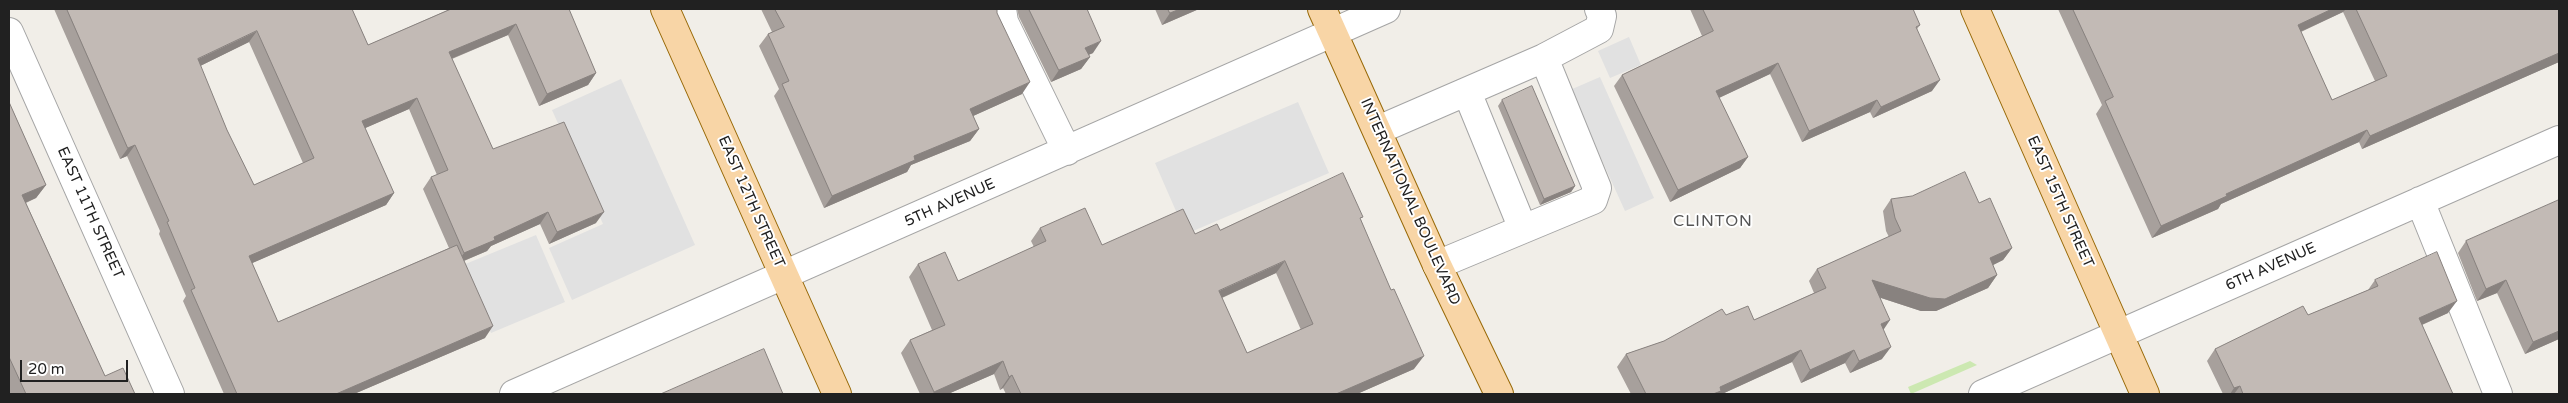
<!DOCTYPE html>
<style>
body{margin:0}
#map{position:relative;width:2568px;height:403px;overflow:hidden;background:#f1eee8;font-family:"Varela Round",sans-serif}
canvas{display:block}
.frame{position:absolute;inset:0;border:10px solid #212121;pointer-events:none}
.scale{position:absolute;left:20px;top:360px;width:108px;height:22px;box-sizing:border-box;border:2px solid #212121;border-top:0;padding-left:6px;font-size:15px;line-height:18px;white-space:nowrap;color:#212121;-webkit-text-stroke:4px #fff;paint-order:stroke}
</style>
<div id="map">
<canvas width="2568" height="403"></canvas>
<div class="frame"></div>
<div class="scale">20 m</div>
</div>
<script>
const ctx = document.querySelector('canvas').getContext('2d');
ctx.lineJoin = 'round';
function fill(path, color) {
  ctx.fillStyle = color;
  ctx.fill(path, 'evenodd');
}
function trace(path, color, width, dash) {
  ctx.strokeStyle = color;
  ctx.lineWidth = width;
  ctx.lineCap = dash ? 'butt' : 'round';
  ctx.setLineDash(dash || []);
  ctx.stroke(path);
}
function write(font, color, halo, rows, align = 'center') {
  ctx.font = font + ' "Varela Round",sans-serif';
  ctx.lineWidth = 4;
  ctx.setLineDash([]);
  ctx.textBaseline = 'middle';
  ctx.strokeStyle = halo;
  ctx.fillStyle = color;
  for (const [text, x, y, turn = 0] of rows) {
    ctx.save();
    ctx.translate(x, y);
    ctx.rotate((+turn || 0) * Math.PI / 180);
    ctx.textAlign = isNaN(turn) ? turn : align;
    if (halo) ctx.strokeText(text, 0, 0);
    ctx.fillText(text, 0, 0);
    ctx.restore();
  }
}
const grass = new Path2D(`
 M1970,361L1977,365L1911,394L1908,387Z`);
const parking = new Path2D(`
 M1629,37L1641,65L1610,78L1598,51Z
 M1600,77L1654,198L1625,211L1570,90Z
 M621,79L695,245L572,300L549,248L603,224L552,110Z
 M1298,102L1329,173L1186,234L1155,163Z
 M536,235L565,302L491,333L463,265Z`);
const minor = new Path2D(`
 M1002,9L1004,22L1067,151
 M9,32L170,394
 M1467,92L1523,229
 M1378,130L1544,58L1599,29L1602,16L1599,9
 M2420,201L2498,394
 M1437,265L1593,200L1597,188L1544,58
 M514,394L1386,9
 M1983,394L2559,140`);
const major = new Path2D(`
 M665,9L837,394
 M1322,9L1437,265L1499,394
 M1975,9L2145,394`);
const wall = new Path2D(`
 M54,9H352L368,45L450,9H572L569,10L596,73L588,85L539,106L508,35L452,59L493,149L596,223L549,244L540,224L491,246L487,251L464,261L485,338L354,394H224L183,301L186,296L159,234L160,231L127,156L120,159ZM249,42L303,163L254,185L227,130L200,66ZM409,109L437,175L431,177L423,189L449,248L278,322L252,263L386,205L394,193L365,128Z
 M761,9H997V13L1022,94L973,116L979,129L970,141L911,165L907,172L824,208L774,96L779,89L759,46L768,34L772,32Z
 M1017,9H1087L1093,53L1088,55L1090,57L1081,69L1051,82L1019,17Z
 M1155,9H1199L1162,25Z
 M1690,9H1913L1920,25L1917,29L1932,91L1873,118L1870,112L1802,142L1770,74L1719,98L1748,157L1740,168L1670,202L1614,86L1622,75L1702,36Z
 M2058,9H2559V62L2362,149L2359,142L2221,204L2218,209L2152,238L2096,114L2102,105ZM2343,12L2375,81L2332,100L2301,32Z
 M1502,100L1575,186L1571,192L1540,205L1498,106Z
 M9,102L46,185L36,198L26,203L105,376L135,394H10L9,392Z
 M1891,199L1979,203L2012,248L2003,260L1993,265L1997,275L1988,288L1936,311H1921L1881,298L1883,330L1882,359L1850,373L1845,363L1801,383L1792,362L1722,394H1631L1617,367L1626,354L1664,341L1726,315L1754,320L1814,293L1809,281L1817,269L1889,237L1886,231L1883,211Z
 M2559,200V339L2525,354L2497,293L2477,301L2458,253L2466,241Z
 M1361,220L1414,369L1357,394H1006L1003,388L1000,390L994,374L948,394H920L901,353L910,340L932,330L909,277L918,264L958,281L1034,247L1031,241L1040,228L1102,245L1195,234L1220,230ZM1276,273L1301,330L1247,353L1222,298Z
 M2375,280L2448,313L2422,325L2453,394H2223L2207,361L2215,349L2308,315L2368,290Z`);
const shadedWall = new Path2D(`
 M1180,9H1199L1162,25L1170,13Z
 M2332,9H2346L2343,12L2289,37L2298,25Z
 M516,24L508,35L441,63L449,52Z
 M257,31L249,42L190,71L198,59Z
 M1101,41L1093,53L1077,60L1085,48Z
 M2559,53V62L2362,149L2370,136Z
 M1090,57L1081,69L1051,82L1059,70Z
 M1778,63L1770,74L1708,103L1716,91Z
 M596,73L588,85L539,106L547,94Z
 M1940,80L1932,91L1873,118L1881,107Z
 M1030,82L1022,94L962,121L970,109Z
 M417,98L409,109L354,133L362,121Z
 M1877,100L1870,112L1802,142L1809,131Z
 M979,129L970,141L911,165L907,172L824,208L832,196L914,156Z
 M2367,130L2359,142L2221,204L2218,209L2152,238L2161,226L2226,194Z
 M135,145L127,156L120,159L128,148Z
 M1748,157L1740,168L1670,202L1678,190Z
 M46,185L36,198L13,208L22,195Z
 M1575,186L1571,192L1540,205L1544,199Z
 M394,193L386,205L241,268L249,256Z
 M548,212L540,224L491,246L487,251L456,264L464,253L494,237Z
 M604,212L596,223L549,244L557,232Z
 M2012,248L2003,260L1981,271L1990,258Z
 M1285,261L1276,273L1210,303L1219,291Z
 M1997,275L1988,288L1936,311H1921L1863,292L1872,280Z
 M2506,280L2497,293L2477,301L2486,289Z
 M2457,301L2448,313L2410,330L2419,318Z
 M1890,320L1882,332L1881,324Z
 M493,326L485,338L354,394H336Z
 M2559,331V339L2525,354L2533,342Z
 M1891,347L1882,359L1850,373L1859,361Z
 M1801,350L1792,362L1722,394H1713L1720,387Z
 M1854,350L1845,363L1801,383L1810,370Z
 M1424,356L1414,369L1357,394H1336Z
 M1003,361L994,374L948,394H932L934,392Z
 M1012,375L1003,388L1000,390L1009,377Z
 M2240,386L2234,394H2230L2234,388Z`);
const building = new Path2D(`
 M67,9H352L368,45L451,9H569L596,73L547,94L516,24L449,52L493,149L564,122L604,212L557,232L548,212L494,237L495,240L464,253L431,177L448,170L417,98L362,121L394,193L249,256L278,322L457,245L493,326L336,394H237L191,290L195,288L167,222L169,221L135,145L128,148ZM257,31L314,158L254,185L227,130L198,59Z
 M775,9H997V13L1030,82L970,109L979,129L914,156L915,160L832,196L782,84L789,81L768,34L784,27Z
 M1029,9H1087L1101,41L1085,48L1090,57L1059,70Z
 M1168,9H1180L1170,13Z
 M1703,9H1913L1920,25L1916,27L1940,80L1881,107L1877,100L1809,131L1778,63L1716,91L1748,157L1678,190L1622,75L1713,31Z
 M2073,9H2332L2298,25L2332,100L2387,76L2356,9H2559V53L2370,136L2367,130L2226,194L2227,196L2161,226L2105,101L2113,97Z
 M1532,86L1575,186L1544,199L1502,100Z
 M9,102L46,185L22,195L105,376L123,368L135,394H26L9,357Z
 M1965,172L1979,203L1990,198L2012,248L1990,258L1997,275L1945,299L1930,298L1872,280L1890,320L1881,324L1891,347L1859,361L1854,350L1810,370L1801,350L1720,387L1721,391L1713,394H1646L1626,354L1664,341L1722,309L1726,315L1748,306L1754,320L1826,288L1817,269L1901,231L1895,218L1891,199L1912,196Z
 M1343,173L1363,217L1360,218L1391,290L1394,289L1424,356L1336,394H1021L1012,375L1009,377L1003,361L934,392L910,340L945,325L918,264L945,252L958,281L1046,241L1040,228L1085,208L1102,245L1183,209L1195,234L1217,224L1220,230ZM1285,261L1313,324L1247,353L1219,291Z
 M2559,200V331L2533,342L2506,280L2486,289L2466,241Z
 M2437,252L2457,301L2419,318L2453,394H2243L2240,386L2234,388L2215,349L2303,306L2308,315L2378,286L2375,280Z
 M764,349L783,394H661Z`);
const streetNames = [
 ["EAST 12TH STREET",751,202,66],
 ["INTERNATIONAL BOULEVARD",1410,202,66],
 ["EAST 15TH STREET",2060,202,66],
 ["5TH AVENUE",950,203,-24],
 ["EAST 11TH STREET",90,213,66],
 ["6TH AVENUE",2271,267,-24]
];
const neighbourhoodNames = [
 ["CLINTON",1713,222]
];
fill(grass, '#cce8b1');
fill(parking, '#e1e1e1');
trace(minor, '#a5a5a5', 30);
trace(major, '#986907', 30);
trace(minor, '#fff', 28);
trace(major, '#f8d5a6', 28);
fill(wall, '#a7a09c');
fill(shadedWall, '#88827f');
fill(building, '#c2bab5');
trace(building, '#88827f', 1);
write('15px', '#212121', '#fff', streetNames);
ctx.letterSpacing = '1px';
write('16px', '#545454', '#fff', neighbourhoodNames);
ctx.letterSpacing = '0px';
</script>
